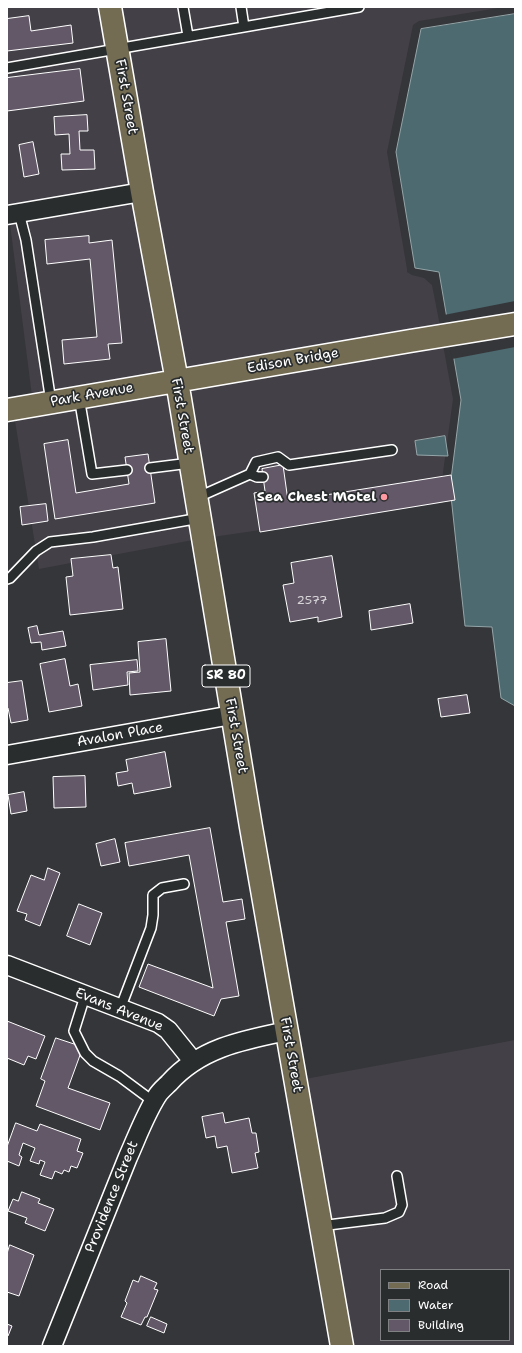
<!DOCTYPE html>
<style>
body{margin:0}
#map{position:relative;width:522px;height:1353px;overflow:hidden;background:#353639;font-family:"Shantell Sans",sans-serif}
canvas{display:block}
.frame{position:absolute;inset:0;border:8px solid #fff;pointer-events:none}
.legend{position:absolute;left:380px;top:1269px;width:130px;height:72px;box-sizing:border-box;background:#2a2d2e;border:1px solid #7f8182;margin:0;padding:5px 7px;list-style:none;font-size:12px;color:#fff}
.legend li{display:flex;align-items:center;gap:8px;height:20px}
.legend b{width:20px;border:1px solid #7f8182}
</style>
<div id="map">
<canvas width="522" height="1353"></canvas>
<div class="frame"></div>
<ul class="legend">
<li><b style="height:5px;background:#736b52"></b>Road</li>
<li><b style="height:11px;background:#4c6a70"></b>Water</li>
<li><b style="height:11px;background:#635867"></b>Building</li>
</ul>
</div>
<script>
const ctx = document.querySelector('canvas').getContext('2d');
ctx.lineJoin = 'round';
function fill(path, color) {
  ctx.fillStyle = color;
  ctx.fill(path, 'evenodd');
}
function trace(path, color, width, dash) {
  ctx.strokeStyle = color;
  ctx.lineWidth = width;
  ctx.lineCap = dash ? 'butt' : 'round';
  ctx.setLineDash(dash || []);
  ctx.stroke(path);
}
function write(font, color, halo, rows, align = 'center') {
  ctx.font = font + ' "Shantell Sans",sans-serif';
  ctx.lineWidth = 3.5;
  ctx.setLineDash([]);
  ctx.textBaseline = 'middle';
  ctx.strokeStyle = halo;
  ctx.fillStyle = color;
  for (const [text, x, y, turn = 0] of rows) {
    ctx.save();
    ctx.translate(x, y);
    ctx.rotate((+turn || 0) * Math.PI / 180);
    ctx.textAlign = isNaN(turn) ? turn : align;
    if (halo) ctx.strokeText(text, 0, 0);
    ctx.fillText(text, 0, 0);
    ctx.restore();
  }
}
const built = new Path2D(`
 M7,7H100L131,184L8,205Z
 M121,7H504L419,21L413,25L387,152L407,269V272L412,275L424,278L432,285L440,326L185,370Z
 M134,203L165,373L32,396L10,224Z
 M443,345L453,399L441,487L443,503L213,537L188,388Z
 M168,392L193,540L39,569L15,421L35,418V414Z
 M515,1040V1346H352L305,1079ZM381,1270H509V1340H381Z`);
const water = new Path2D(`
 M515,14V706L501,698L492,627L465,626L450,487L461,400L439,272L415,268L396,152L421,29Z
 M445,436L448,456L417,455L415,441Z`);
const pier = new Path2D(`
 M515,301V347L452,359L444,315Z`);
const building = new Path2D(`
 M29,16L31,31L71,25L73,43L7,51V19Z
 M80,69L84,101L7,111V78Z
 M87,115L88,131H79L80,150H94L95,169L62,170L61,154H70L69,134L55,135L54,117Z
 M33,142L39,174L24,177L19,145Z
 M89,236V243L112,240L122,343L108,344L110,359L64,364L62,340L97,337L90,259L47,264L45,240Z
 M68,440L76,493L129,484L125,457L148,454L155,503L55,519L44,444Z
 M283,465L288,501L451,475L455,500L260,532L254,493L265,491L262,469Z
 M46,504L48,521L22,525L20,507Z
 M111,555L113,568L118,567L123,609L70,615L66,577L73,576L71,559Z
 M332,556L342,617L318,622V617L290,622L283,585L294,583L291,563Z
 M410,604L413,623L371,630L369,611Z
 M37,626L39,635L63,631L66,646L42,650L41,642L31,643L28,628Z
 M166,639L171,691L130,695L129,673L140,672L138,642Z
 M65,659L70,686L78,684L82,706L49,712L40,664Z
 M137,660L138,671L127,672L128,685L93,690L90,665Z
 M22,681L28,720L11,723L8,708H7V683Z
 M467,695L470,713L441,717L438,699Z
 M165,752L171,787L134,794L132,783L118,786L116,773L128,771L126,760Z
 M85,776L86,807L54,808L53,777Z
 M24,792L27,811L11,814L8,795Z
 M210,828L223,902L242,899L245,919L226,922L239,996L221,999L214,1016L139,987L148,964L213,988L189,855L129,866L125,843Z
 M115,839L120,862L101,866L96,844Z
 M48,868L60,873L40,926L25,920L27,914L17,911L31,875L44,880Z
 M79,904L102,913L90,945L67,936Z
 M7,1021L45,1036L36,1059L28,1056L24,1065L7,1058Z
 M56,1038L83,1047L68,1088L110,1103L100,1130L36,1106L45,1081L41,1079Z
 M223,1113L225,1123L249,1118L252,1133H256L259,1152L255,1153L258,1168L232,1173L227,1146L217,1148L215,1136L206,1138L202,1117Z
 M16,1123L37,1131L40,1124L81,1139L77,1151L83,1153L77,1168L71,1166L69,1172L64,1170L62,1174L55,1171L52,1179L40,1175L45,1162L40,1160L39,1164L30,1161L35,1148L23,1143L19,1155L22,1157L19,1166L7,1161V1147Z
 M22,1192L40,1199L38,1203L54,1209L45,1231L25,1223L27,1218L8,1211L13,1199L18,1201Z
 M10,1245L34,1255L19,1296L7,1292V1254Z
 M141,1276L157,1283L154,1289L158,1290L147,1317H145L141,1325L121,1317L127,1303L125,1301L133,1280L138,1282Z
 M151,1317L167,1324L164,1333L147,1326Z
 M7,1324L12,1326L8,1336H7Z`);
const service = new Path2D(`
 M183,7L188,36
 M241,7L244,27
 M7,68L359,7
 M19,213L26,240L51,402
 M79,397L92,474L127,470
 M150,468L190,463
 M250,474L257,477H263
 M196,498L250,474L256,462L278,457L289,465L392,450
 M7,579L10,578L36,551L50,542L93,537L200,518
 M85,996L74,1031L85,1053L93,1061L119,1076L154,1102
 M120,1009L151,928L153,915V895L162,888L184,884
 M320,1226L385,1218L399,1212L402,1205L397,1176`);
const minor = new Path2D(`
 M7,215L142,192
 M7,755L232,715
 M7,965L158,1023L168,1030L193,1061
 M52,1346L128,1157C137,1137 145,1115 157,1096C160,1091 165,1087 169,1083C200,1048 243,1040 287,1031`);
const primary = new Path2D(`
 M110,7L142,192L177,381L251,827L342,1346
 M7,410L410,341L515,324`);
const markers = [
 [384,497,4,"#ff9aa2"]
];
const numberNames = [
 ["2577",312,601]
];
const shields = [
 [226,676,48]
];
const shieldNames = [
 ["SR 80",226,676]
];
const streetNames = [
 ["First Street",126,97,80],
 ["Edison Bridge",293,361,-10],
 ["Park Avenue",92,395,-10],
 ["First Street",182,416,80],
 ["Avalon Place",120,735,-10],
 ["First Street",236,736,80],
 ["Evans Avenue",119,1010,22],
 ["First Street",291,1055,80],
 ["Providence Street",112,1197,-68]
];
const poiNames = [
 ["Sea Chest Motel",376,497]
];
fill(built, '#434047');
fill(water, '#4c6a70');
trace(water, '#94a6a9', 1);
fill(pier, '#353639');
fill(building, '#635867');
trace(building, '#fff', 1);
trace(service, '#fff', 12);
trace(minor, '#fff', 21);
trace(primary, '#fff', 25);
trace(service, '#2a2d2e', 9);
trace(minor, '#2a2d2e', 18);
trace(primary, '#736b52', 22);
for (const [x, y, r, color] of markers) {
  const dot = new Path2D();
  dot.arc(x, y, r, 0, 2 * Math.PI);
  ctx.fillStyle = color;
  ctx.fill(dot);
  trace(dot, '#2a2d2e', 1.5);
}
write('12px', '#d8d5d9', null, numberNames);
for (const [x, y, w] of shields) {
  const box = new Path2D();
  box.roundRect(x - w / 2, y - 11, w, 22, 3);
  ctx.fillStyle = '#2a2d2e';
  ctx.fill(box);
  trace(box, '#fff', 1);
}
write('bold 13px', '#fff', null, shieldNames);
write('14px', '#fff', '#2a2d2e', streetNames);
write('bold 14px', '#fff', '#2a2d2e', poiNames, 'right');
</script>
